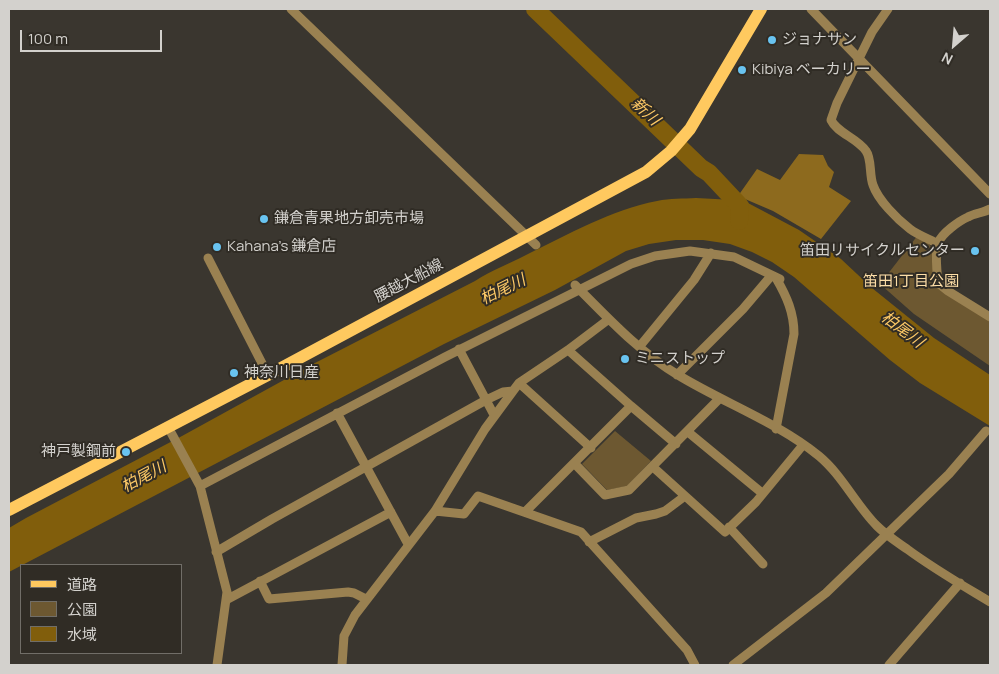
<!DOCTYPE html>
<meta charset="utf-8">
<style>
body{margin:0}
#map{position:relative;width:999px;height:674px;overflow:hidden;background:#3a362f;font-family:Manrope,"Noto Sans JP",sans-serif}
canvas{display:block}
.frame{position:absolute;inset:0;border:10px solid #d3d1cd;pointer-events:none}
.legend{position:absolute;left:20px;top:564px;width:162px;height:90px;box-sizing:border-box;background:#302c25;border:1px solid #716e68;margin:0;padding:6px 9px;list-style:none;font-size:15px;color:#d3d1cd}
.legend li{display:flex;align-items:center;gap:10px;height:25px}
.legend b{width:25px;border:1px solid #716e68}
.north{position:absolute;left:929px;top:20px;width:50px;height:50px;-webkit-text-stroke:4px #302c25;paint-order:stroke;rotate:207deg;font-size:14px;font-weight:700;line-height:20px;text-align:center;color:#d3d1cd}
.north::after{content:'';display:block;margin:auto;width:18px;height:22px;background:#d3d1cd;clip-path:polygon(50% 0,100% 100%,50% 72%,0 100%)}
.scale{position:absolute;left:20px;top:30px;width:142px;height:22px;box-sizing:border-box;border:2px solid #d3d1cd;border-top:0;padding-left:6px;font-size:15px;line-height:18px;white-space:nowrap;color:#d3d1cd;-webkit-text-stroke:4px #302c25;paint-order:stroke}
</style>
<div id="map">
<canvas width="999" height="674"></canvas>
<div class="frame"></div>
<ul class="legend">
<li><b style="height:6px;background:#ffc95f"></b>道路</li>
<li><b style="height:14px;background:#6d5831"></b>公園</li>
<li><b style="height:14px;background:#815e0c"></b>水域</li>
</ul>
<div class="north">N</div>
<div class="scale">100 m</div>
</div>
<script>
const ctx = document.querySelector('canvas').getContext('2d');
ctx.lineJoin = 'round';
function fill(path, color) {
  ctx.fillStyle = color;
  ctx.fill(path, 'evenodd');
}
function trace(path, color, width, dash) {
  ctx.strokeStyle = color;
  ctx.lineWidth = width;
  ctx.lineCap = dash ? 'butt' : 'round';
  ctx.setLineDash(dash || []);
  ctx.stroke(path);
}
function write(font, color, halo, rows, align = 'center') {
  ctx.font = font + ' Manrope,"Noto Sans JP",sans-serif';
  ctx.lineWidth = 4;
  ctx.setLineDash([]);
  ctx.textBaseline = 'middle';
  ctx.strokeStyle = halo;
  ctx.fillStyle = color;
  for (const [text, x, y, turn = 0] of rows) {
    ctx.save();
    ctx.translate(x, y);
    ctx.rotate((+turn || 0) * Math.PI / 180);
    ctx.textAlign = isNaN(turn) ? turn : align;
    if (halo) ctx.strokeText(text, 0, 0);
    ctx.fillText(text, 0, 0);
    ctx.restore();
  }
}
const green = new Path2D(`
 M918,235C938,250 934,252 933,276L990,320V366L914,314L880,284Z
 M615,431L651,461L627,486L607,490L582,464Z`);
const forest = new Path2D(`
 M799,154L823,155L828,166L834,172L829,187L851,201L821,239L773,211L738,196L757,169L780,180Z`);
const water = new Path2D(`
 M696,198L734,200L748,203L799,230L841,259L872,288L934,338L990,375V426L920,383L890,360L794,277L772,262L752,252L730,244L703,240H676L649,244L626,251L555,290L444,344L9,572V528L26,518L182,436L313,364L475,281C492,270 509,264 526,255C569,234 611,210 657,201C670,198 683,199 696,198Z`);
const river = new Path2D(`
 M535,9L701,168L709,173L740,206L739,221`);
const minor = new Path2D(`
 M291,9L536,245
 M811,9L990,194
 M888,9L872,32L837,103L831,120C837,133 857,138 866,151C872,159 869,174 873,185C878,200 897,219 910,229C918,235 929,239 938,244
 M990,209C983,213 975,213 968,217C959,221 942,233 938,243C935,251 937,273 938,283L948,291L990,317
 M208,258L268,375
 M776,278C787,297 794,313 794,334L776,429
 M575,285C606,316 640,353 678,375C724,403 777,422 819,456C842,475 856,505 877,526C886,535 897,542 907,549C934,569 962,585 990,602
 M640,346L694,280L711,253
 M459,349L494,415
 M568,350L631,406L676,444
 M677,375L743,309L771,276
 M519,383L591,448
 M337,413L408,544
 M168,427L200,486L227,592L217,665
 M688,432L762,493
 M575,464L605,495L629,490L720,398
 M653,467L725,532L756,502L803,445
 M200,486L445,357L631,264L655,256L690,251L734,257L780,279
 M435,511L464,514L478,496L581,532L687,650L695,665
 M525,512L631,406
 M729,527L763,564
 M589,542L636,518L656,514L665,511L685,496
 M216,552L272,519L486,400L503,392L513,391L519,383L568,350L609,319
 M260,581L269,599L348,592L354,593L366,599
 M226,600L391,512
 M342,665L344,636L355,615L435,511L485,429L513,391
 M733,665L826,593L949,474L986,431
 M889,665L960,583`);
const major = new Path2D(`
 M9,510L268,375L646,172L671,151L690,129L761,9`);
const markers = [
 [772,40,5,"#69c4f1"],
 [742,70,5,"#69c4f1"],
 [264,219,5,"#69c4f1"],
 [217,247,5,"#69c4f1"],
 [975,251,5,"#69c4f1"],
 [625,359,5,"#69c4f1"],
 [234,373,5,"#69c4f1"],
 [126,452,5,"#69c4f1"]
];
const poiNames = [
 ["ジョナサン",782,40],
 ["Kibiya ベーカリー",752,70],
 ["鎌倉青果地方卸売市場",274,219],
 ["Kahana’s 鎌倉店",227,247],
 ["笛田リサイクルセンター",965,251,"right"],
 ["ミニストップ",635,359],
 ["神奈川日産",244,373],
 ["神戸製鋼前",116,452,"right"]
];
const streetNames = [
 ["腰越大船線",409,281,-28]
];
const parkNames = [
 ["笛田1丁目公園",911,282]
];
const waterNames = [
 ["新川",645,112,43],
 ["柏尾川",503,290,-26],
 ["柏尾川",902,330,37],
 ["柏尾川",144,477,-28]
];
fill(green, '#6d5831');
fill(forest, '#8d6a1e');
fill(water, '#815e0c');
trace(river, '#815e0c', 18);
trace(minor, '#9a8151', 9);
trace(major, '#ffc95f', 12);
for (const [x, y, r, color] of markers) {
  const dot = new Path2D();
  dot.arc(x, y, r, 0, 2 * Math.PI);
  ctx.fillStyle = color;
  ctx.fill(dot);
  trace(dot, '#302c25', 2);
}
write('15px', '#d3d1cd', '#302c25', poiNames, 'left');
write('15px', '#d3d1cd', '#302c25', streetNames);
write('15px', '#fddea7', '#302c25', parkNames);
write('italic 16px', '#fdc966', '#302c25', waterNames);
</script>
